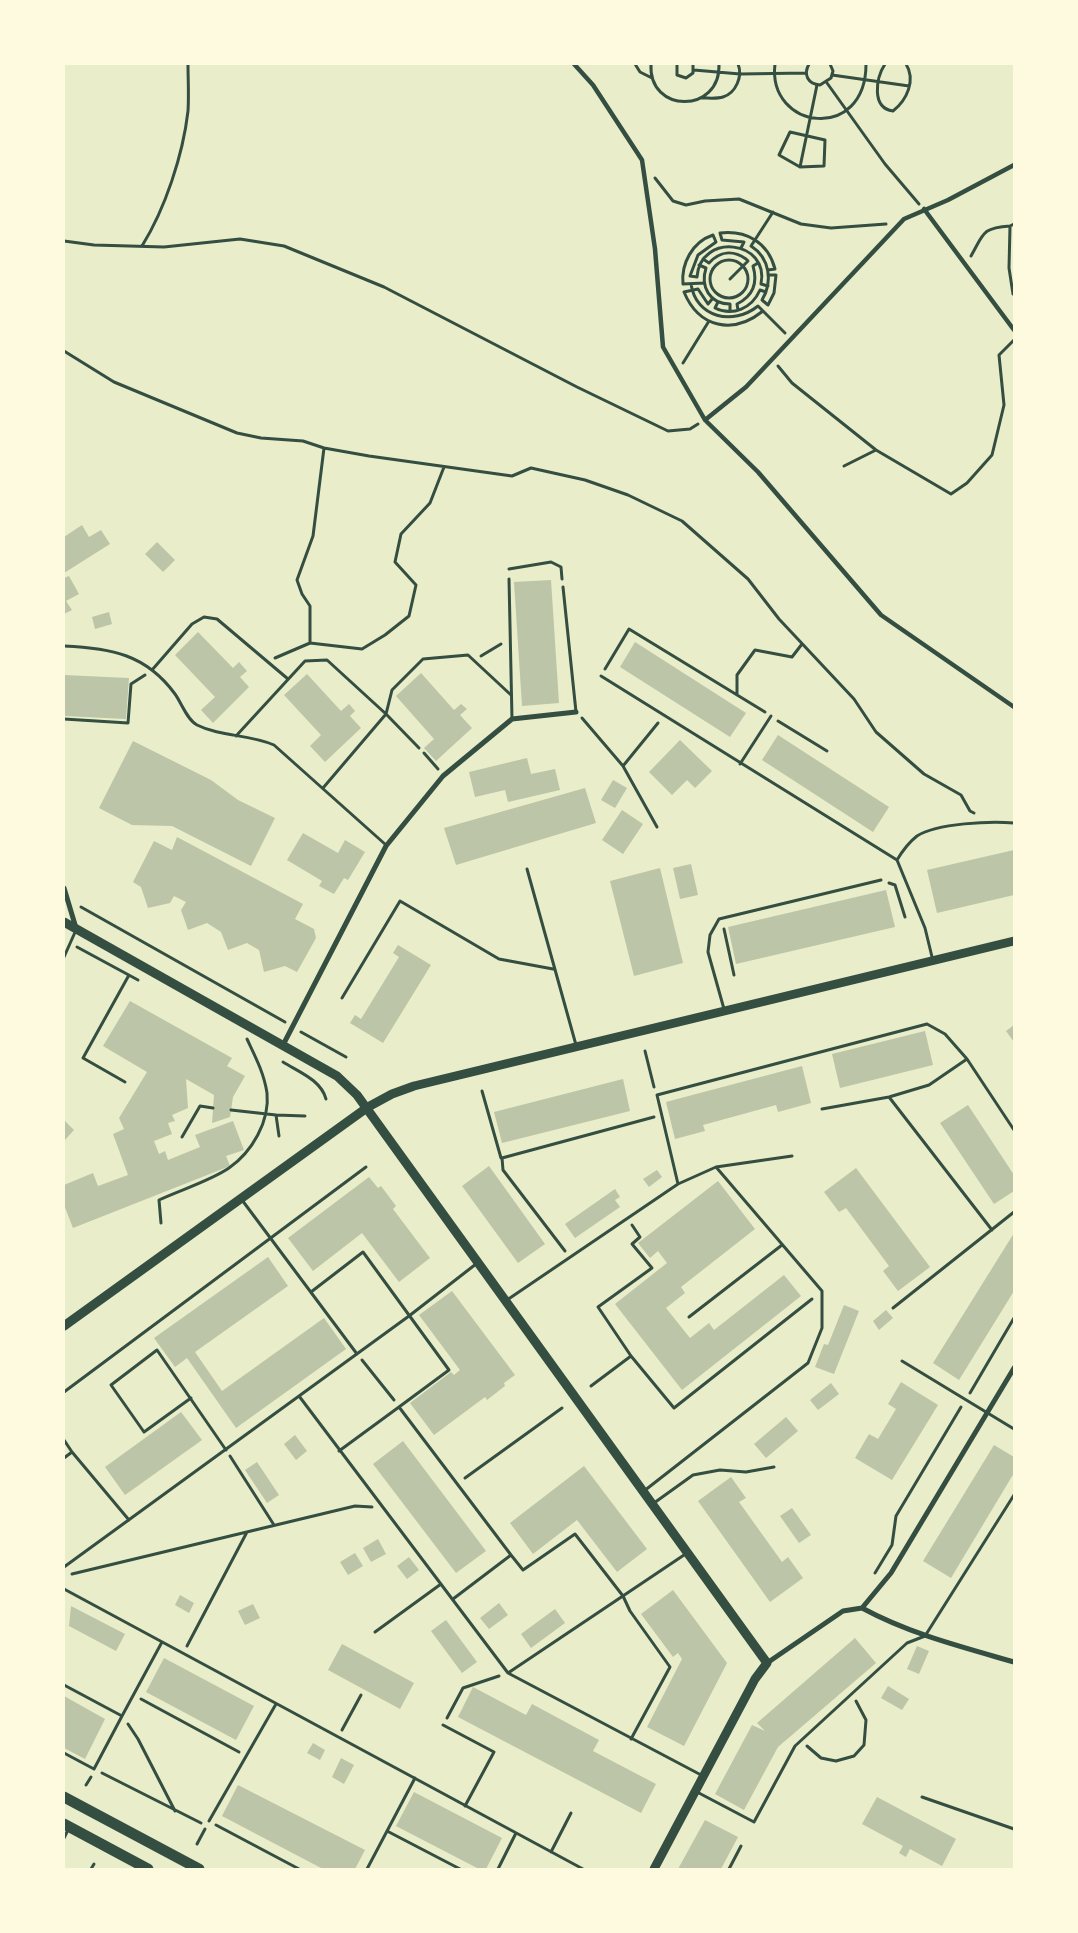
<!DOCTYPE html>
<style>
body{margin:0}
#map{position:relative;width:1078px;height:1933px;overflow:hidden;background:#e9edc9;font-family:Mulish,sans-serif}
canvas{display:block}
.frame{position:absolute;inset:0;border:65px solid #fefae0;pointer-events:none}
</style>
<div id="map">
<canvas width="1078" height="1933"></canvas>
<div class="frame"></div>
</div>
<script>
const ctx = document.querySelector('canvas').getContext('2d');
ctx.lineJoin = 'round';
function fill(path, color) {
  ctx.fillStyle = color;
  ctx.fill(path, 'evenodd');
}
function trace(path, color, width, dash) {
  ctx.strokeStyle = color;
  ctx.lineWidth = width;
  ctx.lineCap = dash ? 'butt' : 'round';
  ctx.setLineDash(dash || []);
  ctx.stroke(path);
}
const building = new Path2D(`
 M82,525L89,537L101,530L110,544L64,573V537Z
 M157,542L175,560L163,572L145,554Z
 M69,576L79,594L66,601L72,610L64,614V578Z
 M551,580L559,703L522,706L514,582Z
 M109,612L112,624L95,629L92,617Z
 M198,632L233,668L239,662L247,671L240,677L249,687L213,723L201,710L215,697L175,655Z
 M635,642L746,713L730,737L620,667Z
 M421,673L454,710L461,704L467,709L460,715L472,728L436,761L424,748L434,739L396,696Z
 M307,674L341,711L349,704L355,711L350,716L361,728L325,762L310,746L321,735L284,695Z
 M64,675L129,678L126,719L64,716Z
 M778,735L889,807L873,832L762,760Z
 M680,740L712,771L695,788L687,780L672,795L649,772Z
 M133,741L211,780L238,800L275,818L251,866L172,826L132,825L99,808Z
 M527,758L531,774L555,769L560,790L508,802L505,790L475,797L469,772Z
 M613,780L627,788L615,808L601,800Z
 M585,788L596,823L456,865L444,828Z
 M622,810L643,824L623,854L602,840Z
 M303,833L338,853L345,840L365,852L348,880L344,878L334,894L319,886L322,881L287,860Z
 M177,837L303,904L295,919L314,929L316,938L297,972L285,966L264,972L259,950L247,943L228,950L221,932L207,923L188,930L181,910L186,902L174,896L170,903L148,908L141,887L133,882L154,841L172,850Z
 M1014,850V895L937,913L927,870Z
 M691,864L698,895L680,899L673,868Z
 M660,868L683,963L634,976L610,881Z
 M886,890L895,927L736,964L728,927Z
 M398,945L431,965L383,1043L350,1023L355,1015L361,1019L399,957L393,953Z
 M130,1001L232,1058L227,1066L245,1076L233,1097L230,1117L212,1123L214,1095L186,1079L188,1108L172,1115L175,1121L168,1123L172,1134L154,1141L159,1154L165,1151L168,1160L200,1147L195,1135L233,1121L244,1150L226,1156L230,1166L73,1228L64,1205V1185L93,1173L98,1186L128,1175L113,1134L124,1129L119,1118L147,1072L103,1046Z
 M1014,1025V1042L1006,1031Z
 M925,1031L933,1065L840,1088L832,1054Z
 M802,1066L811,1103L778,1112L776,1105L703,1125L705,1131L675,1139L666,1102Z
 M623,1079L630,1111L502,1143L494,1112Z
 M968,1105L1014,1175V1191L994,1204L940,1123Z
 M64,1120L74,1130L64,1141Z
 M489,1166L545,1244L518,1263L462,1186Z
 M856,1168L930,1267L898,1291L883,1271L889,1266L846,1208L839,1212L824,1192Z
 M657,1170L662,1177L649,1187L643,1179Z
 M369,1177L378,1188L381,1186L396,1206L393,1209L430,1258L399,1282L362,1233L313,1271L288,1238Z
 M718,1181L755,1229L681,1287L685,1293L666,1308L690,1338L709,1323L714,1330L784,1275L801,1296L682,1390L615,1304L667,1263L658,1251L650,1258L638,1243Z
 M615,1189L620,1197L615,1200L620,1207L575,1238L565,1224Z
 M1014,1233V1291L959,1380L933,1363Z
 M268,1257L288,1286L195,1352L222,1391L324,1318L346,1349L236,1428L187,1358L175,1367L154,1338Z
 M452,1291L515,1375L504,1383L505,1386L487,1400L485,1397L434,1435L410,1403L451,1372L454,1375L460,1370L419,1315Z
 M844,1305L859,1311L834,1374L815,1367L824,1344L828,1345Z
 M886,1310L893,1318L879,1330L873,1321Z
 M901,1382L938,1405L892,1480L855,1458L869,1434L878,1439L896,1409L888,1404Z
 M831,1383L839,1394L818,1410L810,1400Z
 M181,1412L202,1440L125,1495L105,1467Z
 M786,1417L798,1431L766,1458L754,1444Z
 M295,1435L307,1451L296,1460L284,1444Z
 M403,1441L486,1551L456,1573L373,1464Z
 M994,1445L1014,1457V1473L951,1578L923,1561Z
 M257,1462L279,1495L267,1503L245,1470Z
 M584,1466L647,1549L617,1572L577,1520L533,1554L510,1523Z
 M731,1477L746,1498L739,1502L782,1562L788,1557L803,1578L770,1602L698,1501Z
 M792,1508L811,1535L799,1543L780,1516Z
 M378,1539L386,1554L371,1562L363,1548Z
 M355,1553L363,1566L348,1575L340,1562Z
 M409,1557L419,1570L407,1579L397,1566Z
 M673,1590L727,1663L684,1746L647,1727L682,1659L678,1653L673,1657L641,1614Z
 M180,1595L194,1603L189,1613L175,1605Z
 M499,1603L508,1615L489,1629L480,1618Z
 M253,1604L260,1618L245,1625L238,1611Z
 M71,1606L125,1634L116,1651L69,1626Z
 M555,1609L565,1623L531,1648L521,1634Z
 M446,1620L477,1662L462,1673L431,1631Z
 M855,1638L876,1663L778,1747L744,1810L715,1794L752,1725L765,1731L757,1723Z
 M342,1644L414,1683L400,1709L328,1670Z
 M917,1646L929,1651L919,1674L907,1669Z
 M164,1658L254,1706L236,1740L146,1692Z
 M888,1686L909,1699L902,1710L881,1698Z
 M473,1687L526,1715L532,1704L599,1740L593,1751L656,1784L641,1813L458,1717Z
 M64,1696L105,1719L85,1759L64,1748Z
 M313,1743L325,1750L320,1760L307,1753Z
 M341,1758L354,1765L344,1784L332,1777Z
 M238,1785L365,1850L355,1869H323L222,1816Z
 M414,1792L502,1838L486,1869H479L396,1826Z
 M877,1797L956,1839L942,1866L910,1849L906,1857L899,1853L903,1846L862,1824Z
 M705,1820L738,1837L721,1869H678Z`);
const path = new Path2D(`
 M635,64L640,72L652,78
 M651,64C648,114 721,114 719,64
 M677,64V75L686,78L693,73V64
 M775,64C767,130 866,143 866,64
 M809,64C803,75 808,84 820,85L831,78L833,71L830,64
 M885,64C876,78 871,108 893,111C907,100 916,80 906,64
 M694,70L740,74L806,73
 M832,75L909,86
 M827,83L885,164L919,204
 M702,98C709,98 717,99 723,97C736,93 743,76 738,64
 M790,132L825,140L824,166L800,167L779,155Z
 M800,167L817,85
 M655,178L673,201L686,205L705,201L739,199L801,224L831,228L886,224
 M64,241L94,245L164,247L240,239L284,246L384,287L577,387L668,431L690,429L698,424
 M142,246C165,209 183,155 188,111C189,95 188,79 188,64
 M741,248L744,242L722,240L720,233C746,230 768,242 775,269L768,270
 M971,256C984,233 982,228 1010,226
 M703,259L709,263C720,251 733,250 746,259L748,261L730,279
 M710 279a19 19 0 1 1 38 0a19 19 0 1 1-38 0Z
 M699,265L706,268C700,287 710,304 730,304V311
 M768,275H776L774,293L768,305L762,300C773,282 770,258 751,246L773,212
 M704,283L683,284C681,264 692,242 713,235L716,242L698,255L690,276L697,277C700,232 770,240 761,284L768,286
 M691,284C696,318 733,326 758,306L785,333
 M1013,294L1009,268L1010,226L1014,224
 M713,298L708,304L698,289L684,292C699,328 733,335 763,311
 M718,302L715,308C733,317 752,308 760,290L766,292
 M738,310L737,304C753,296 758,283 753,266L758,263
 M64,351L114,382L237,433L261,438L303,441L324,448L369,456L512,476L531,468L585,480L628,495L682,521L748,579L779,619L854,699L876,732L924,774L961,795L970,811L974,813
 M683,363L709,321
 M778,366L792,383L876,450L951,494L967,483L992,455L1004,405L999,355L1014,340
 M844,466L876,450
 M509,569L551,562L561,567L562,579
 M310,643L362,649L385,635L409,616L416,585L395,562L401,534L430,503L444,467
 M481,656L501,644
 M275,658L310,643V606L302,594L297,580L313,536L324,448
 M605,669L629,629L765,712
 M737,694V675L755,650L792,657L802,644
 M582,718L623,766L658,723
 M64,719L128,723L131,684L145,675
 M778,721L827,751
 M424,753L438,769
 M623,766L657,827
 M889,883L895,885L905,917
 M81,907L285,1022
 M724,929L734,975
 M77,947L138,980
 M301,1032L346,1057
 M645,1051L654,1087
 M283,1062C299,1072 321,1080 326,1099
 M125,1082L83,1058L129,975
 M482,1091L501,1158
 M231,1110L276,1115
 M279,1136L276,1115L305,1116
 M182,1137L200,1106L213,1108
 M161,1223L159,1200C180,1190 210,1181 229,1168C252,1152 270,1121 267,1093C264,1073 255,1056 247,1039
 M632,1225L640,1237L632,1244L652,1268L598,1307L631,1356L674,1408L812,1299
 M565,1251L503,1170L502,1158L654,1117
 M362,1360L394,1400
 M591,1386L631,1356
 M970,1393L1014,1318
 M230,1456L274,1525
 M465,1478L562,1408
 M875,1573L892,1545L896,1516L961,1407
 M72,1574L355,1506L372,1507
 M187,1646L247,1532
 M141,1699L239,1752
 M447,1718L463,1688L499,1676
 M128,1724L138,1739L175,1811
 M342,1730L361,1695
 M807,1746L821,1758L836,1761L854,1756L864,1745L866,1720L856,1701
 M102,1773L201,1823
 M86,1785L91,1777
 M216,1825L299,1869
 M197,1844L205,1829
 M91,1869L94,1864`);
const service = new Path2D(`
 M509,579L512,719
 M563,587L576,712
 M64,646C110,648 146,654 175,694C181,702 187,720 197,725C221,737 249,734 274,745L386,845
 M152,670L192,624L204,617L217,619L288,679
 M601,676L897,860L925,928L933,961
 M236,736L305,661L327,660L386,714L419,748
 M740,764L771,716
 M323,788L386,714L392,690L423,659L468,655L511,695
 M897,860C903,850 908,843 917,836C937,823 991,821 1014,823
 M527,869L576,1045
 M64,957L76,930
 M342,998L400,901L499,959L553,969
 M724,1009L708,952L710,935L719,919L881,880
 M889,1097L992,1230
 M822,1109L889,1097L929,1085L967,1059
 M678,1184L657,1095L927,1024L945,1034L967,1059L1014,1130
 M242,1200L357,1354
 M311,1292L363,1252L449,1370L399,1407
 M507,1300L678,1184L716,1167L792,1156
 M893,1308L1014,1212
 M689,1317L782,1245
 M902,1361L1014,1429
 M64,1392L366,1167
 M299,1396L508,1673L703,1776
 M191,1398L144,1432L111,1385L157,1350L226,1450
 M64,1440L72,1452L64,1458
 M339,1451L399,1407L511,1555L453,1599
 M72,1452L129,1520
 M644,1491L808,1363L822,1328V1291L716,1167
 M654,1503L693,1475L720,1470L746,1472L774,1467
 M511,1555L523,1570L575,1534L623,1596L630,1611L670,1667L631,1739
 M64,1567L409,1316L476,1264
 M64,1589L583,1869
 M375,1632L441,1584
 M508,1673L687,1553
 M64,1685L122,1716L94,1769L64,1753
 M122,1716L162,1642
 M443,1725L494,1752L465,1806
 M697,1792L754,1822L795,1746L907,1643L925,1636L1014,1495
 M922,1797L1014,1829
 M209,1821L276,1704
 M387,1831L460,1869
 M64,1838L68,1830
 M551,1852L571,1813
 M367,1869L415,1778
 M498,1869L516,1833
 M729,1869L741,1846`);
const pedestrian = new Path2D(`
 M574,64L593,85L642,160L655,249L663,347L705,420
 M1014,165L948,200L904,219L746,387L705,420L758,472L881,615L1014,707
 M924,209L1014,330`);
const minor = new Path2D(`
 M64,888L76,928
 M283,1045L386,846L443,776L512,719L576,712
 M862,1608C910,1634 962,1647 1014,1662
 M767,1663L843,1611L862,1608L891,1573L1014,1368`);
const tertiary = new Path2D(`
 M64,922L337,1076L357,1095L767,1663L755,1679L654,1869
 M64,1326L368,1107L392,1094L414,1086L1014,941`);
const primary = new Path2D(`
 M64,1797L199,1869
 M64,1824L148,1869`);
fill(building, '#bcc5a7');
trace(path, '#344e41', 3);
trace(service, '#344e41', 3);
trace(pedestrian, '#344e41', 4.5);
trace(minor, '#344e41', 5);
trace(tertiary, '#344e41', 9);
trace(primary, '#344e41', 11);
</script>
